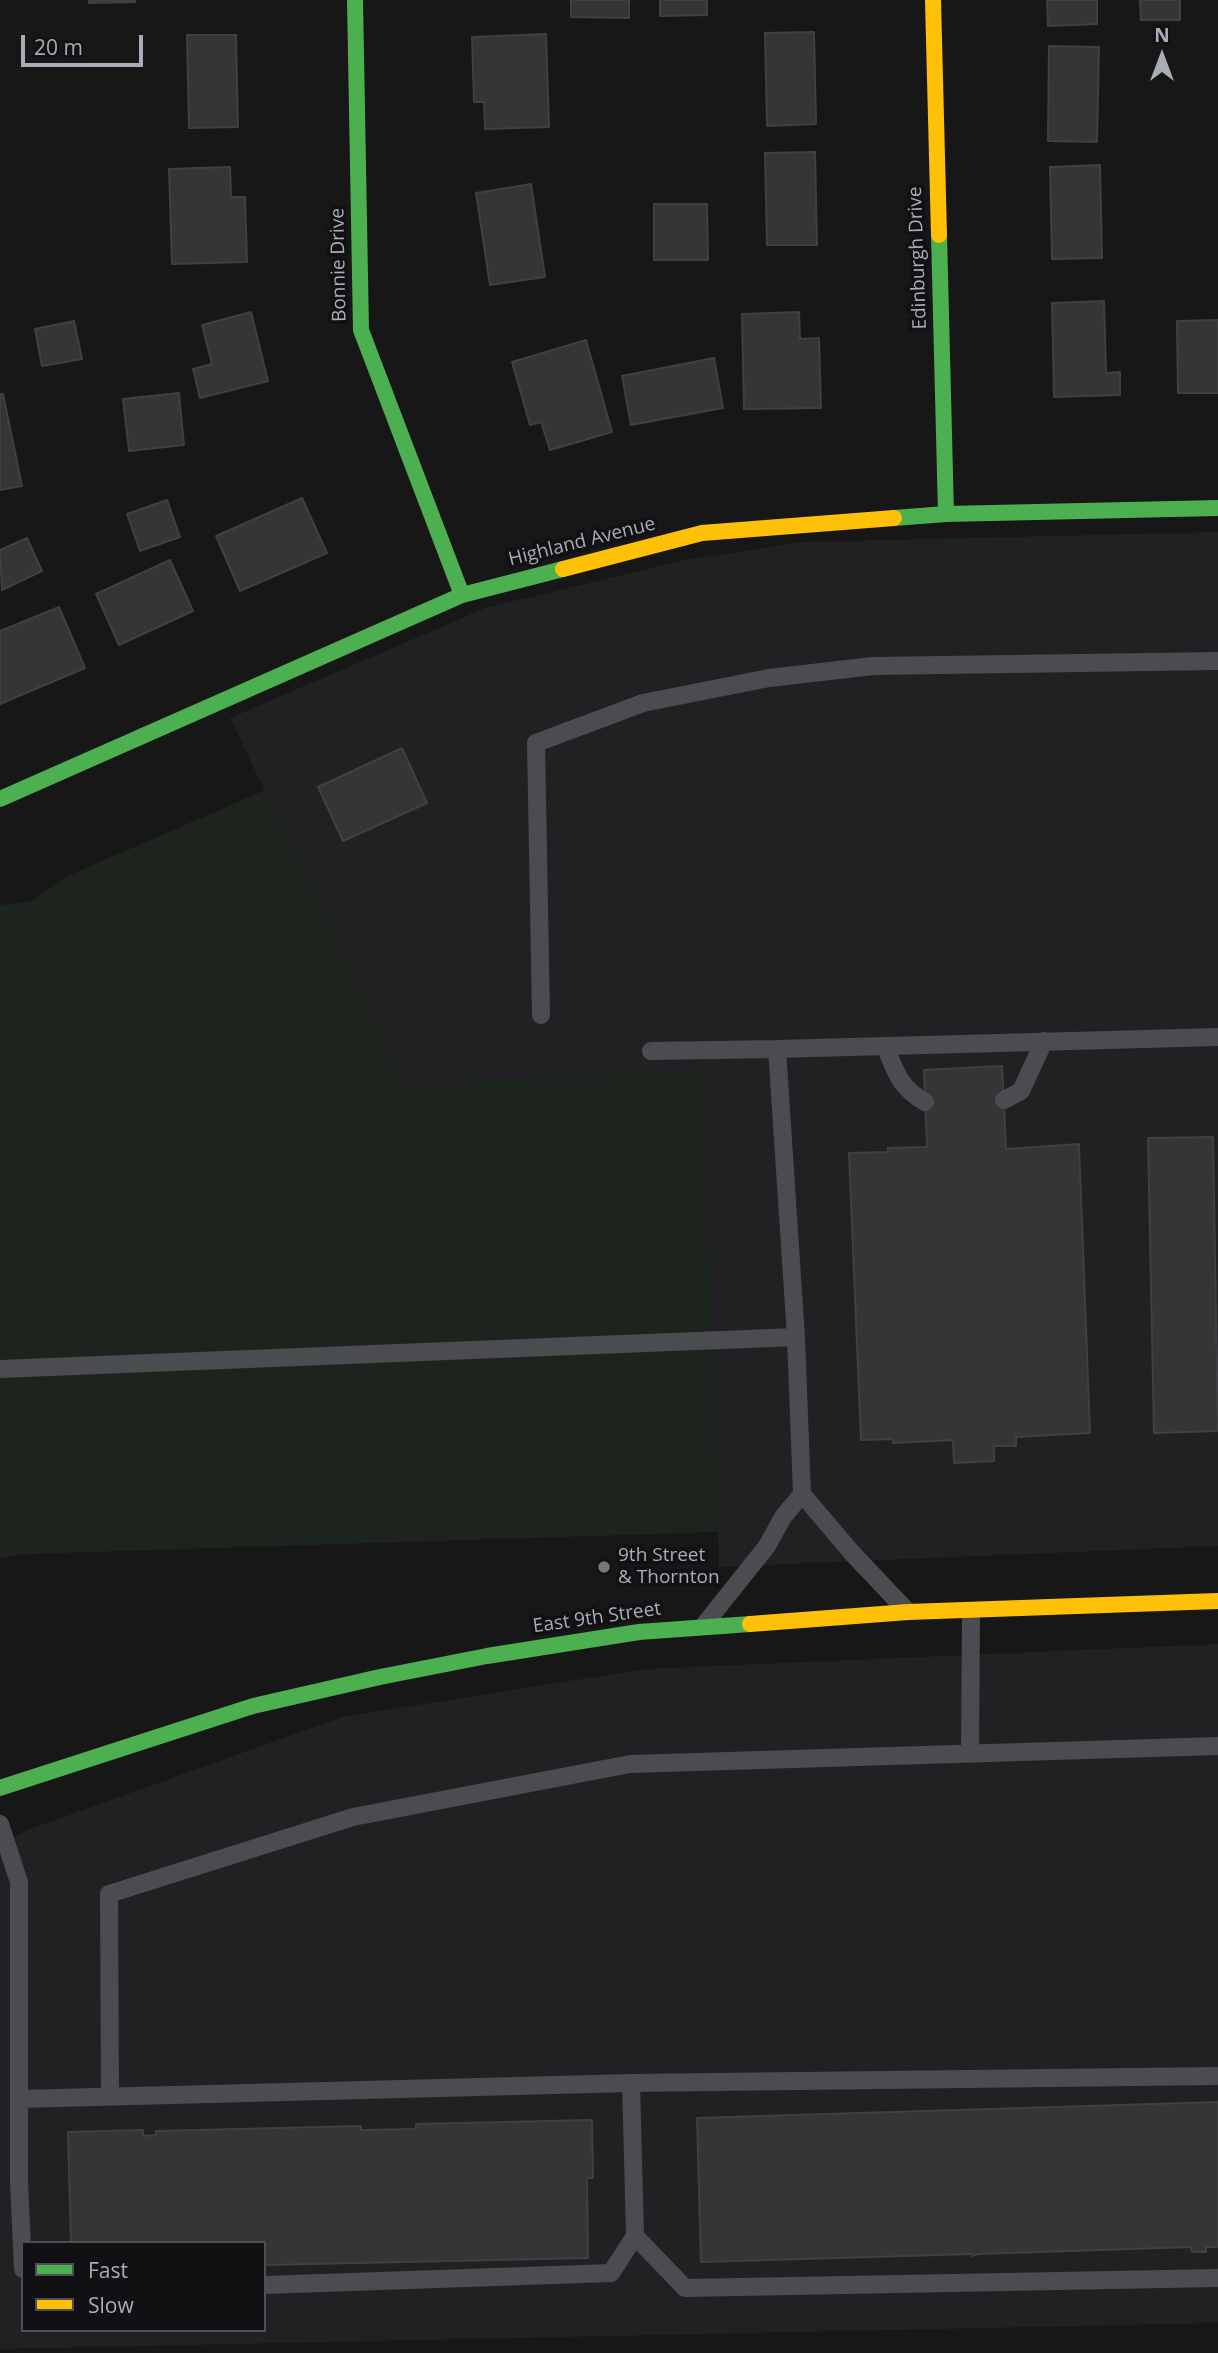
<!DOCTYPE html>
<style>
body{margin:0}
#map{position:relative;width:1218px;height:2353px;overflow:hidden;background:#171717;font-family:"Open Sans",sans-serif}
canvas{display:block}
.legend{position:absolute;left:21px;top:2241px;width:245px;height:91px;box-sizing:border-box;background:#111113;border:2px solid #4d4f55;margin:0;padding:9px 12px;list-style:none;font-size:21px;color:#a8adb8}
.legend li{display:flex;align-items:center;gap:14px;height:35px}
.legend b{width:35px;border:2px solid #4d4f55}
.north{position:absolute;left:1127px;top:21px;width:70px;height:70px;-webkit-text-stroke:5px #111113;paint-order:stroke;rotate:0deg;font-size:19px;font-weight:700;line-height:28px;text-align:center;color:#a8adb8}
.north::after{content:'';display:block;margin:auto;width:24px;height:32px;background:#a8adb8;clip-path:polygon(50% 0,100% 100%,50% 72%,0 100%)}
.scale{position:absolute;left:21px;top:35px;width:122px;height:32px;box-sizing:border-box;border:4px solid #a8adb8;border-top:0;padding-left:9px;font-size:21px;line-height:24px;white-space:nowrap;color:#a8adb8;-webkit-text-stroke:5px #111113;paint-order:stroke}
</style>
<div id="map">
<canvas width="1218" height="2353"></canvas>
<ul class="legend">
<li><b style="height:9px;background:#4caf50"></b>Fast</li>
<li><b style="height:9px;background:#ffc107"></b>Slow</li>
</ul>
<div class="north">N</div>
<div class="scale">20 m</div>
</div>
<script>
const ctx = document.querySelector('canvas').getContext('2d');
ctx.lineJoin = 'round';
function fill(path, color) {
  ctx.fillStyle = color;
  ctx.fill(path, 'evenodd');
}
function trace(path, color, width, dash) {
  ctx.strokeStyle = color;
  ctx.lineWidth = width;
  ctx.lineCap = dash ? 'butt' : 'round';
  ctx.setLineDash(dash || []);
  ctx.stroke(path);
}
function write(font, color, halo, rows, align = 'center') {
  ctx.font = font + ' "Open Sans",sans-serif';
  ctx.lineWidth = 7;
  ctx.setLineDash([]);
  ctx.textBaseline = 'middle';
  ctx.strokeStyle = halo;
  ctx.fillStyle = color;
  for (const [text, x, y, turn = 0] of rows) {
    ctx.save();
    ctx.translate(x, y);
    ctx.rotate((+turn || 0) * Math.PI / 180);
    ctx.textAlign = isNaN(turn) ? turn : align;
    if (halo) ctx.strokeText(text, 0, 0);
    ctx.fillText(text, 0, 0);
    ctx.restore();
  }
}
const built = new Path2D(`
 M1218,532V1546L719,1567L706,1072L405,1084L230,718L485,608L685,560L802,542Z
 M1218,1644V2323L0,2349V1844L30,1829L342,1717L645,1669ZM23,2243H264V2330H23Z`);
const green = new Path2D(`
 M265,790L405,1084L706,1072L718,1532L28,1554L0,1558V905L30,902L68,876Z`);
const building = new Path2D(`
 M89,0H135V2L89,3Z
 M571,0H629V18L571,17Z
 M660,0H707V15L660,16Z
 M1047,0H1097V24L1048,26Z
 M1140,0H1180V20H1141Z
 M814,32L816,124L767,126L765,33Z
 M546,34L549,127L485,129L484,102H474L472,37Z
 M187,35H236L238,127L189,128Z
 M1049,46L1099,47L1097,142L1048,141Z
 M815,152L817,245H767L765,153Z
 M1100,165L1102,258L1052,259L1050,167Z
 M230,167L231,197H245L247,262L172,264L169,169Z
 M531,184L545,277L490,285L476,193Z
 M654,204H707L708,260H654Z
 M1104,301L1106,373L1120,372V395L1054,397L1052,303Z
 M251,312L268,381L200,398L193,369L212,364L202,325Z
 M799,312L800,339L819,338L821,408L744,409L742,314Z
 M1218,320V393H1178L1177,321Z
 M74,321L82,359L42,366L35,329Z
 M586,340L612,432L550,450L541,422L530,425L512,362Z
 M714,358L723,408L631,425L622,376Z
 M179,393L184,445L129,451L123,399Z
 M0,394H3L22,486L0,490Z
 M302,498L327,553L240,591L216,536Z
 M167,500L180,537L140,551L127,514Z
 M27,538L42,571L2,590L0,550Z
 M170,560L193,611L119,645L96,594Z
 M59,607L85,668L0,704V631Z
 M402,748L427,803L343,841L318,787Z
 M1002,1066L1006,1149L1079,1144L1090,1433L1016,1437V1446H994V1461L954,1463L953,1440L893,1443V1439L861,1440L849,1153L888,1152V1148L927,1147L924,1070Z
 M1213,1137L1218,1431L1154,1433L1148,1138Z
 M1218,2102V2247H1206V2252H1192L1191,2247L978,2254L972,2256V2254L701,2262L697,2118Z
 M592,2120L593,2178H587L588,2258L264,2265V2243H71L68,2132L143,2130V2136L156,2135V2131L361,2126V2130L416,2129V2124Z`);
const lane = new Path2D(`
 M541,1015L536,743L643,703L769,678L873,666L1218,661
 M885,1046C896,1072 899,1087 925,1102
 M651,1051L777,1049
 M1004,1100L1021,1091L1044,1041
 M0,1369L796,1337
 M906,1610L853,1554L802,1494L796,1337L777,1049L1218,1037
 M704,1625L767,1546L783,1517L802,1494
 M970,1753L971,1612
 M0,1824L19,1882V2182L23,2269
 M110,2096L109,1894L353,1817L630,1764L1218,1746
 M19,2099L631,2083
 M635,2236L685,2288L1218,2278
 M264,2285L611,2273L635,2236L631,2083L1218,2076`);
const fast = new Path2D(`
 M355,0L361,330L462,595
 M939,235L946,514
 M894,518L946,514L1218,508
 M0,799L462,595L563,569
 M0,1788L253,1706L380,1677L487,1656L639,1632L750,1624`);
const slow = new Path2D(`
 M933,0L939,235
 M563,569L702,533L894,518
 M750,1624L908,1612L1218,1601`);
const markers = [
 [604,1567,7,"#757880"]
];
const streetNames = [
 ["Edinburgh Drive",918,258,-92],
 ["Bonnie Drive",339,265,-91],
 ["Highland Avenue",582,542,-14],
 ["East 9th Street",597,1618,-8]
];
const poiNames = [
 ["9th Street",618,1556],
 ["& Thornton",618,1578]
];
fill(built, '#212123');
fill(green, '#1d241e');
fill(building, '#353536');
trace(building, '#3f4043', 2);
trace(lane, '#4b4c50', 18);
trace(fast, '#4caf50', 16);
trace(slow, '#ffc107', 16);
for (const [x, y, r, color] of markers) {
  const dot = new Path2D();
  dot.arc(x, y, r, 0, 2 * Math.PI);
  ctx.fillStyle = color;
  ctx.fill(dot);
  trace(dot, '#111113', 2.5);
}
write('19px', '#a8adb8', '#111113', streetNames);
write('19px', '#a8adb8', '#111113', poiNames, 'left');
</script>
